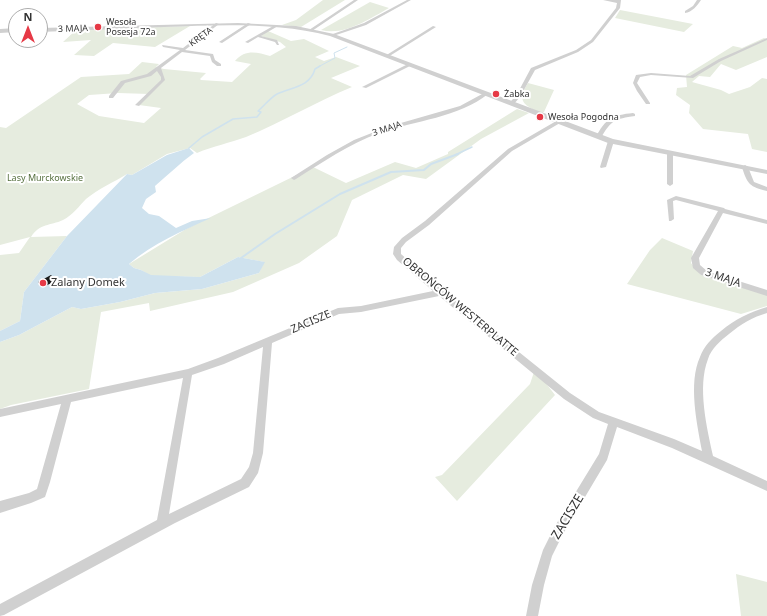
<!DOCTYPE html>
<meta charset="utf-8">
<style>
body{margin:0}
#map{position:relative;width:767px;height:616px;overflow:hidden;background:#fff;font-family:"Noto Sans",sans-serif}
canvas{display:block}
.north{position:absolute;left:8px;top:8px;width:40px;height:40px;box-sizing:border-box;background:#fff;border:1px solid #adadad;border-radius:50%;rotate:0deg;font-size:11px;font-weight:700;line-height:16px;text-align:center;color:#333}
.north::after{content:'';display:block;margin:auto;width:14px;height:18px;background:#e63946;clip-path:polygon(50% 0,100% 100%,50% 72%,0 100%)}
</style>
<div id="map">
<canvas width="767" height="616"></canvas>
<div class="north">N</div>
</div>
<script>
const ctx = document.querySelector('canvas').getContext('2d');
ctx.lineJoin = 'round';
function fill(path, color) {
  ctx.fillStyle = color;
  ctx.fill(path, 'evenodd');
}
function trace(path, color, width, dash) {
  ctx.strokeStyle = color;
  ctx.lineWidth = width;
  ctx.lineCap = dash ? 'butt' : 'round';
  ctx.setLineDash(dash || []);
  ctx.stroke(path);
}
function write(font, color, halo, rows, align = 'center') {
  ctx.font = font + ' "Noto Sans",sans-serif';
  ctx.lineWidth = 4;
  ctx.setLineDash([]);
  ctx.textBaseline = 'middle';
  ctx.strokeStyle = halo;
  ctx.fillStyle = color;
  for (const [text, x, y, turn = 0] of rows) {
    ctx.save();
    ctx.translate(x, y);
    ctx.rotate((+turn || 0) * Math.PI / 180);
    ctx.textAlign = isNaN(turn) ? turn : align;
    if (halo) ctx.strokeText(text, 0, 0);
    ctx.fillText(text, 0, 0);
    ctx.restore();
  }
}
const green = new Path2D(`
 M323,0H345L301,27L282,25L296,20Z
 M370,2L389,8C369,19 345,36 321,30Z
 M620,10L693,24L684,32L615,18Z
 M190,26L155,47L113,43L94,56L74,55L91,40L63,42L76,30Z
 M268,31L291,41L304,39L329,51L315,57L324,61L336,57L360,66L331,78L352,87C316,102 282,122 246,137C230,143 213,146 197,153L190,148L167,154L132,175L127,174C114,182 98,189 86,199C79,206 73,215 63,220C50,226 40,223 31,237L67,236L24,292L20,321L0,331V255L19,253L30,237L0,245V127L6,128L81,77L129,74L142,62L159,64L156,67L164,69L206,73L200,79L201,80L232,82L251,64L235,61C245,49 257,52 270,56L286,47L280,42L261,36ZM118,93L149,94L139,105L161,108L144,123L99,116L77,104L89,95Z
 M764,38L767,39V57L736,70L721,64L710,77L699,76L692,82L721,90L729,94L750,87L762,78L767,79V152L752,149L748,134L703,129L689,113L690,105L676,95L677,88L687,87L686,75L733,46L742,48Z
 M528,83L554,90L544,112L542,113C524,106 516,101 528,83Z
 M517,109L529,113L481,139L426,179L403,175L352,200L337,236L299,263L233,292L150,311L149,303L101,312L89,389L11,405L0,409V342L19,335L72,307L81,309L120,302L155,293L202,289L259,273L264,262L238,257L200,277L151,276L141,270L134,268L129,264L186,229L313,167L346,183L395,162L416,168L448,154V152Z
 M662,238L693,251L691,263L701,275L767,295V306L741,314L627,284L650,250Z
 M535,369L555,395L457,501L435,477L442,475L530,384Z
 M736,574L767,582V616H741Z`);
const water = new Path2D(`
 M189,148L194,153C180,163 168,175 155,186L156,192L146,199L142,208L149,214L159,216L176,228L192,221L211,218C184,230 152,244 129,264L134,268L141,270L151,275L200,277L238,257L265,262L259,273L202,289L155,293L120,302L81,309L72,307L19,335L0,342V331L20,321L24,292L67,236L127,174L132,175L167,155Z`);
const streamFar2 = new Path2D(`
 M318,67L335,58L334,53L347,47`);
const streamFar1 = new Path2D(`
 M189,148L202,137L233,119L257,117L261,112L258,111C265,105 269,99 277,94C292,87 310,87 315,69L320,66
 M455,155L472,147`);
const stream = new Path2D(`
 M241,258L275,234L340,194L391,172L424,170L431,164L458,154`);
const building = new Path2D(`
 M51,275L56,281L43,287L38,282Z`);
const minor = new Path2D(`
 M354,0H358L312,31L309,30Z
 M407,0H411L366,25L333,36L330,35L364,23Z
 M603,0H621L620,8L593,42L578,52L535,70L520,97L513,105H509V103L516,96L531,68L576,50L591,40L616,8L617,3Z
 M697,0H701C697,6 692,12 685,13V11L693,6Z
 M216,23L219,24L185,50L213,54L215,60L221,64V66H217L212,62L210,56L182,52L161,68L165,80L139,106L135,105L161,80V77L157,71L151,76L125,83L113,98H109V96L121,81L147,74L180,50L163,47L162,45L183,48Z
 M248,23L251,24L222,43L219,42Z
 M275,25L278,26L261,36L277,40L279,45H277L275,42L258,37L248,43L245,42Z
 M433,26L436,27L388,57L385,56Z
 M767,38V40L721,61L693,78L651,75L640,77L637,83L650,103V104H646L637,91L633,83L636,75L651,73L690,76L719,59Z
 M408,64L412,65L366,88L362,87Z
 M484,93L488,94C460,117 414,121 379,133C349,144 323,162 296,179L294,180L291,178L327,155L354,140L387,127L460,106Z
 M633,113L635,114V116C615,119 611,120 601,138L596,137C605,119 613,115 633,113Z
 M558,120L561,122L560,123L512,151L429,225L406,242L401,248V254L443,291L570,393L599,412L674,439L702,451C697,424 688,383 700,357C704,346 712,338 721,331C735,319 750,312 767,307V313C753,317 741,324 729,334C721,340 711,349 708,359C697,387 707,428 713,456L767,481V491L672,448L617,427L607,460L563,534L552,556L544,585L538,616H526L532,585L543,550L555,526L599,454L608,424L593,418L564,399L439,296L361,312L339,314L272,343L263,453L258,473L249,487L175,523L4,615L0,616V604L157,520L183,378L71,402L50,482L45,497L31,503L0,513V501L29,493L37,489L61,404L0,417V409L188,369L218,358L338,308L361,306L433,291L397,260L393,254L394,247L402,238L425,221L508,149ZM263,347L253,453L249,467L241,479L169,514L192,375L224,364Z
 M611,139L614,141L606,167L601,168L600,167L608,141Z
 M670,151L673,153V184L670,186L667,184V153Z
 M745,165L748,167L754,182L767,187V191C750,187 747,184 742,167Z
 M676,196L724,208L725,209L767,220V224L723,213L699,258L700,265L707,271L767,290V296L701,275L693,268L691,258L718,211L676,200L673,201L674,219L671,221H669L667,200Z`);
const tertiary = new Path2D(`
 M238,23L296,26L334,34L613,139L767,170V174L608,143L330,36C276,22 220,25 164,27C123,29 81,30 40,32V28Z
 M16,28V32L0,33V29Z`);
const markers = [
 [98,27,4,"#e63946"],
 [496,94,4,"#e63946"],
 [540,117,4,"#e63946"],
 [43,283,4,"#e63946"]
];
const farPoinames = [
 ["Wesoła",106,22],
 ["Posesja 72a",106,32],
 ["Żabka",504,94],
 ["Wesoła Pogodna",548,117]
];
const farStreetnames = [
 ["3 MAJA",73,29,-2],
 ["KRĘTA",201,37,-36],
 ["3 MAJA",387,129,-18]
];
const farParknames = [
 ["Lasy Murckowskie",45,178]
];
const streetNames = [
 ["3 MAJA",723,278,19],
 ["OBROŃCÓW WESTERPLATTE",460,307,40],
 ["ZACISZE",311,322,-23]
];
const poiNames = [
 ["Zalany Domek",51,283]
];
const nearStreetnames = [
 ["ZACISZE",568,517,-59]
];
fill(green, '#e6ecdf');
fill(water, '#cfe2ee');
trace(streamFar2, '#cfe2ee', 1);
trace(streamFar1, '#cfe2ee', 1.5);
trace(stream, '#cfe2ee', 2);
fill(building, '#1a1a1a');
fill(minor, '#d0d0d0');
fill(tertiary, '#d0d0d0');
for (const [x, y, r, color] of markers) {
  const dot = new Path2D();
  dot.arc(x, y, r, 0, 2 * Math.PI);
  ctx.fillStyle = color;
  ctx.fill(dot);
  trace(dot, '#fff', 1.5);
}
write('9px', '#333', '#fff', farPoinames, 'left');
write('9px', '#333', '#fff', farStreetnames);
write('9px', '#56703f', '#fff', farParknames);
write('11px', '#333', '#fff', streetNames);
write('11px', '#333', '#fff', poiNames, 'left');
write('13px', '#333', '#fff', nearStreetnames);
</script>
